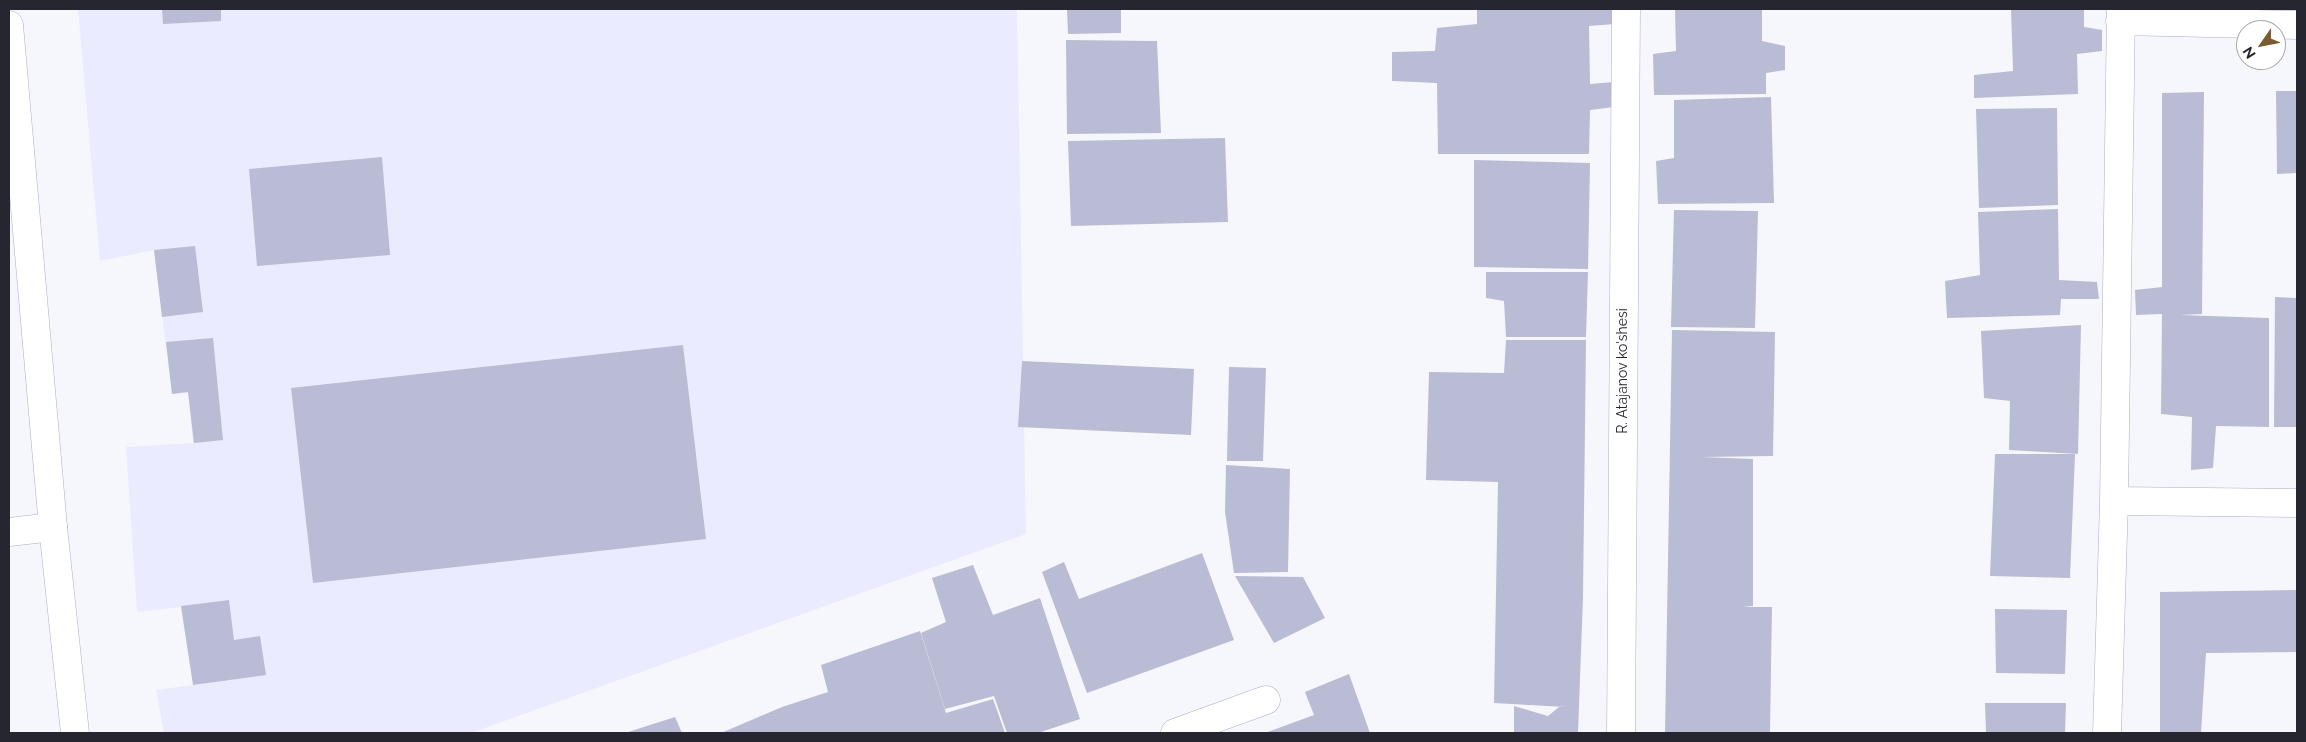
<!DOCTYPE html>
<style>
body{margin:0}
#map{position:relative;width:2306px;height:742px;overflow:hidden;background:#f6f7fc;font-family:Raleway,sans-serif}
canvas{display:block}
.frame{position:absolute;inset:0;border:10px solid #262630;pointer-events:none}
.north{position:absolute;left:2236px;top:20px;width:50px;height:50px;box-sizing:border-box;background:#fff;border:1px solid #a8a8ac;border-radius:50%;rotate:237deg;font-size:14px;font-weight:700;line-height:20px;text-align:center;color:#262630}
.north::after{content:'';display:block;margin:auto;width:18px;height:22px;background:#7b5c31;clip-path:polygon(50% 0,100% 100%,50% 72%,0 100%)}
</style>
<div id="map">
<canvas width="2306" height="742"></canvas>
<div class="frame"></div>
<div class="north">N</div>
</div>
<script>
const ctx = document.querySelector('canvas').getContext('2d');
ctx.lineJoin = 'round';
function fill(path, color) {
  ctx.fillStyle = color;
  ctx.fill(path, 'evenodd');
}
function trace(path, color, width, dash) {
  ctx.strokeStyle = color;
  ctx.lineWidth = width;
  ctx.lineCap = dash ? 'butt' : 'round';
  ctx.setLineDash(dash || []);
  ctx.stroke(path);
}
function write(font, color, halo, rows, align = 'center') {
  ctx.font = font + ' Raleway,sans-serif';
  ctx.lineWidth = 4;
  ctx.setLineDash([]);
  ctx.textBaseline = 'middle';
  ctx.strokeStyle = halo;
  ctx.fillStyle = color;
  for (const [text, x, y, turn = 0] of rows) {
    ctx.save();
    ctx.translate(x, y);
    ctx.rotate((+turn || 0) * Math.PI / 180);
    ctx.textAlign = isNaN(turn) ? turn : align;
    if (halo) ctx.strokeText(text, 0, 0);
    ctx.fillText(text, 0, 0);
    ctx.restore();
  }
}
const built = new Path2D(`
 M78,9H1017L1026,534L471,733H164L156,690L193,685L181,607L137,612L126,447L193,443L188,393L172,394L154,250L100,261Z`);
const building = new Path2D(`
 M162,9H221V21L163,24Z
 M1067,9H1121V33L1068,34Z
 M1477,9H1616L1615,24L1589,26L1590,84L1614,82V107L1590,110L1589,154H1438L1437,83L1392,81V52L1435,51L1437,28L1477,24Z
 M1675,9H1762V41L1785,46V70L1766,73V94L1654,95L1653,54L1676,51Z
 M2011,9H2084V27L2102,30V51L2077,54L2078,94L1974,98V75L2013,71Z
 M1066,40L1157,41L1161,133L1067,134Z
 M2276,91H2297V173L2277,174Z
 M2204,92L2202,314L2180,315L2269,318V427L2216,426L2213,468L2191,470L2192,417L2161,414L2162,314L2136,315L2135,290L2162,287V93Z
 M1771,97L1774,203L1658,204L1656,161L1674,158V100Z
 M2057,108L2058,205L1979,208L1976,109Z
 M1225,138L1228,222L1071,226L1068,141Z
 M382,157L390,255L257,266L249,169Z
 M1474,160L1590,163L1588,269L1474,267Z
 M2058,209L2059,280L2097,282L2099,299H2061L2060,315L1947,318L1945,281L1980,275L1978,212Z
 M1674,210L1758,211L1755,328L1671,327Z
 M195,246L203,312L162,317L154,250Z
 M1486,272H1588L1586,337H1506L1504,301L1486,298Z
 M2275,297L2296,298L2297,427H2274Z
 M2081,325L2078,454L2009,450L2010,401L1984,398L1981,331Z
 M1672,330L1775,332L1773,456L1702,457L1753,459V606L1743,607H1772L1770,733H1665Z
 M213,338L223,440L194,443L188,392L172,394L166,342Z
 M1506,340H1586L1583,597L1578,733H1514V706L1548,716L1559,707H1565L1494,703L1498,482L1426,480L1429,372L1504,373Z
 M683,345L706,539L313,583L291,388Z
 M1022,361L1194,369L1191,435L1018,427Z
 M1229,367L1266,368L1263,461H1227Z
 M1995,454H2075L2070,578L1990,576Z
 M1226,465L1290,469L1288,572L1234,573L1225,512Z
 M1202,553L1234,640L1087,693L1042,572L1064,562L1079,599Z
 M973,565L993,615L1040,598L1080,719L1038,733H1007L994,696L945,709L921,633L946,622L932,578Z
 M1235,576L1303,577L1325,618L1274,643Z
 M2297,590V652L2206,653L2201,733H2160V592Z
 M229,600L234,640L260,636L266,675L193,685L181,606Z
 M1995,609L2067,610L2065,674L1996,673Z
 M920,631L946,713L993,699L1005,733H721L782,707L828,692L821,665Z
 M1349,674L1370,733H1265L1314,715L1305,692Z
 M1985,703H2066L2065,733H1986Z
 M675,717L682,733H625Z`);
const minor = new Path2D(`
 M2120,21L2297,25
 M2114,501L2297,503
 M9,532L53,527
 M1175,733L1266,700
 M1621,733L1626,9
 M2107,733L2114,501L2121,9`);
const tertiary = new Path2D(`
 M9,25L53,527L75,733`);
const streetNames = [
 ["R. Atajanov ko'shesi",1623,371,-90]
];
fill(built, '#eaebff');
fill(building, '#babbd4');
trace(minor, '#acadc6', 29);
trace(tertiary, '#acadc6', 29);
trace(minor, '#fff', 28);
trace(tertiary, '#fff', 28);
write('14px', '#262630', '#fff', streetNames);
</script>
